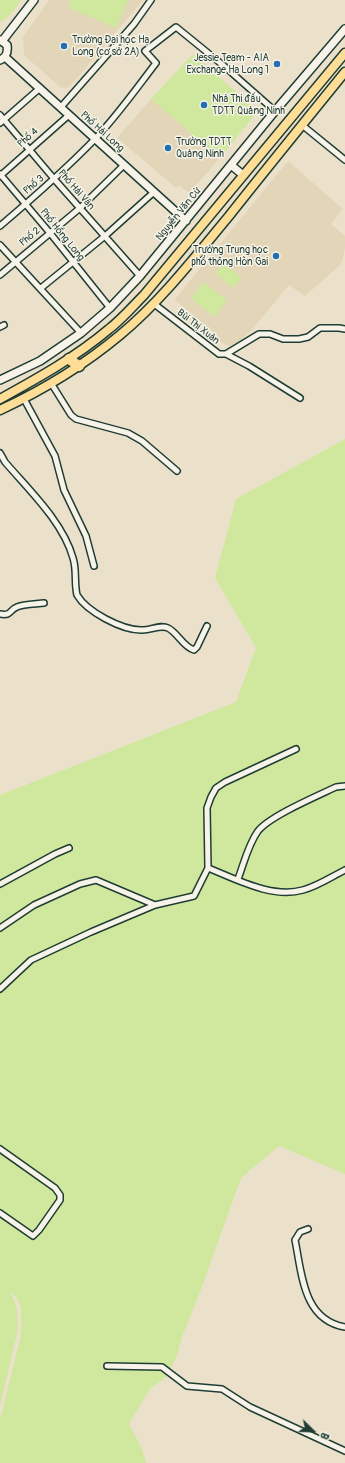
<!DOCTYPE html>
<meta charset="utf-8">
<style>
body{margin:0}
#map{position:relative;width:345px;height:1463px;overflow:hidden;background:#ebe1cb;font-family:Pangolin,sans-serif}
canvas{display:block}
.north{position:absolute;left:293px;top:1411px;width:40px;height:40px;-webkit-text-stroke:3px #f7f3e8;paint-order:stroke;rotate:113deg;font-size:11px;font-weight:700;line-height:16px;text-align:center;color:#1f3d34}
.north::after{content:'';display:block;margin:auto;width:14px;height:18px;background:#1f3d34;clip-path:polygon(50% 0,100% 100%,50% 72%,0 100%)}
</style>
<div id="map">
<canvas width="345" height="1463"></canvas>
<div class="north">B</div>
</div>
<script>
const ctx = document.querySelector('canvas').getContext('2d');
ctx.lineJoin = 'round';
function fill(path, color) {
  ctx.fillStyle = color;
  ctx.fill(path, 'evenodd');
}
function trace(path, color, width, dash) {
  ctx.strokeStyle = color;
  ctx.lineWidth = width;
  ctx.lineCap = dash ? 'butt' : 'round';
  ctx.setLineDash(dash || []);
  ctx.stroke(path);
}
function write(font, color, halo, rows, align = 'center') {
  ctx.font = font + ' Pangolin,sans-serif';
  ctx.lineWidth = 3;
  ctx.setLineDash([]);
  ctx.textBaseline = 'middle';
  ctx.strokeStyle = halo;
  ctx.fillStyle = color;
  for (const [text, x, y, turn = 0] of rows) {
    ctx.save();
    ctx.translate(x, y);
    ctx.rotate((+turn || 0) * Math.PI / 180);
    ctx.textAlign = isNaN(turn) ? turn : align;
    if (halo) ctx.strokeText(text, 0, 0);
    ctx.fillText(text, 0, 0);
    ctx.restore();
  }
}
const built = new Path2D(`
 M49,0H143L78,77L69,87L65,88L60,87L24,55L23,37Z
 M151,99L220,158L189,193L179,185L176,188L117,138Z
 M288,161L343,209L331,224L345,236V248L342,261L339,266L305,296L289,285L249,333L238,342L232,345L228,346L224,344L215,338L217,335L176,301L175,299Z`);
const green = new Path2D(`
 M0,0H21C15,9 10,17 0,22Z
 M71,0H128L116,28L68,7Z
 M193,54L258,111L220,158L151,99Z
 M224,263L242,278L233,288L215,273Z
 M204,282L227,301L214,317L191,298Z
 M345,439V1174L279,1146L241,1178L200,1292L182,1337L176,1358L166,1377L150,1389L129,1424L142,1449L146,1463H0V1420L21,1335V1308L17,1298L11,1292L17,1309L18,1329L0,1406V795L236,702L256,648L215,578L236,499Z`);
const street = new Path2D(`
 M61,107L134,24L151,0
 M0,115L55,180L140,276
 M0,123L40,88
 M302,125L345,160
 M0,174L50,233L110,308
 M0,176L69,115
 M0,226C33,198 65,170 95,139C117,116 136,89 156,63L145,51L176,27L224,66L275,111
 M0,245L81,333
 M0,275L80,208L124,165
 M41,288L105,236L154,192
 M153,303L219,354H226L259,334H270L283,339H299L308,337L320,328H339L345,329
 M0,327L4,325
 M226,354L249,366L300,398
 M51,383L71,415L76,419L128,433L142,441L177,471
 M24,399L55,456L64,490L86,536L94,566
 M0,453L5,462C29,490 63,522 73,558C77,570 74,583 77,595C87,612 122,630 141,630C150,631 160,624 168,628C178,633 183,647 194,650L197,647L207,626
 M0,614C12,616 9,610 17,607C23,604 37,604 44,603
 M208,868C236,879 272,899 303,890C318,886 331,877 345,870
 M238,879C244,863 248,845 258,831C270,816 317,796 336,787L345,786
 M0,884L55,854L69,848
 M0,928L34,905L80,884L96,880L155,905
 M0,989L31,960L91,932L155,905L194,896L208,868L207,808L211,797L216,788L225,782L296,749
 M0,1149L55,1188L60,1195V1200L39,1230L33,1236L0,1213
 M308,1229L300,1232L295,1240C302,1274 303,1320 345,1327
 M107,1366L162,1367L187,1386L222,1389L250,1407L345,1451`);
const secondary = new Path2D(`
 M0,40L7,45C8,52 7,57 0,60
 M3,40L34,0
 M5,57L186,221
 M231,165L243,175
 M0,380L40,361L81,333L110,308L140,276L275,111L345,29`);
const primary = new Path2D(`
 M0,399C38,378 76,357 109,329C122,319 133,306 144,295L345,53
 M0,410C43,390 84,365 120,335C161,301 195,257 229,216C267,168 306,120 345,72`);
const highway = new Path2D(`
 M69,359L79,366`);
const markers = [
 [64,46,4,"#1f6fb2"],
 [277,64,4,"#1f6fb2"],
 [204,105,4,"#1f6fb2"],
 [168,148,4,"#1f6fb2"],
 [276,256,4,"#1f6fb2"]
];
const poiNames = [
 ["Trường Đại học Hạ",72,40],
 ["Long (cơ sở 2A)",72,52],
 ["Jessie Team - AIA",269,58,"right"],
 ["Exchange Ha Long 1",269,70,"right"],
 ["Nhà Thi đấu",212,99],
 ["TDTT Quảng Ninh",212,111],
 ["Trường TDTT",176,142],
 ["Quảng Ninh",176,154],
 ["Trường Trung học",268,250,"right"],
 ["phổ thông Hòn Gai",268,262,"right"]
];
const streetNames = [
 ["Phố Hải Long",102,132,42],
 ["Phố 4",28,138,-42],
 ["Phố 3",34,185,-41],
 ["Phố Hải Vân",76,190,49],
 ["Nguyễn Văn Cừ",179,214,-51],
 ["Phố Hồng Long",62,235,51],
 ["Phố 2",30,237,-40],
 ["Bùi Thị Xuân",198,327,38]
];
fill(built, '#e3d5b7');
fill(green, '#cfe89e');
trace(street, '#1f3d34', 8);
trace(secondary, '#1f3d34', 10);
trace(primary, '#1f3d34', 11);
trace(highway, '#1f3d34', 13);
trace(street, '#f7f3e8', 5);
trace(secondary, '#f7f3e8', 7);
trace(primary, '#fedd96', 8);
trace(highway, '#fedd96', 10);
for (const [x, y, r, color] of markers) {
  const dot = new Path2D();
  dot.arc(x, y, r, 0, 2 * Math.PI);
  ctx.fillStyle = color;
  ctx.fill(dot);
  trace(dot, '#f7f3e8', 1.5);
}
write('10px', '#1f3d34', '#f7f3e8', poiNames, 'left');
write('10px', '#1f3d34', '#f7f3e8', streetNames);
</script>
